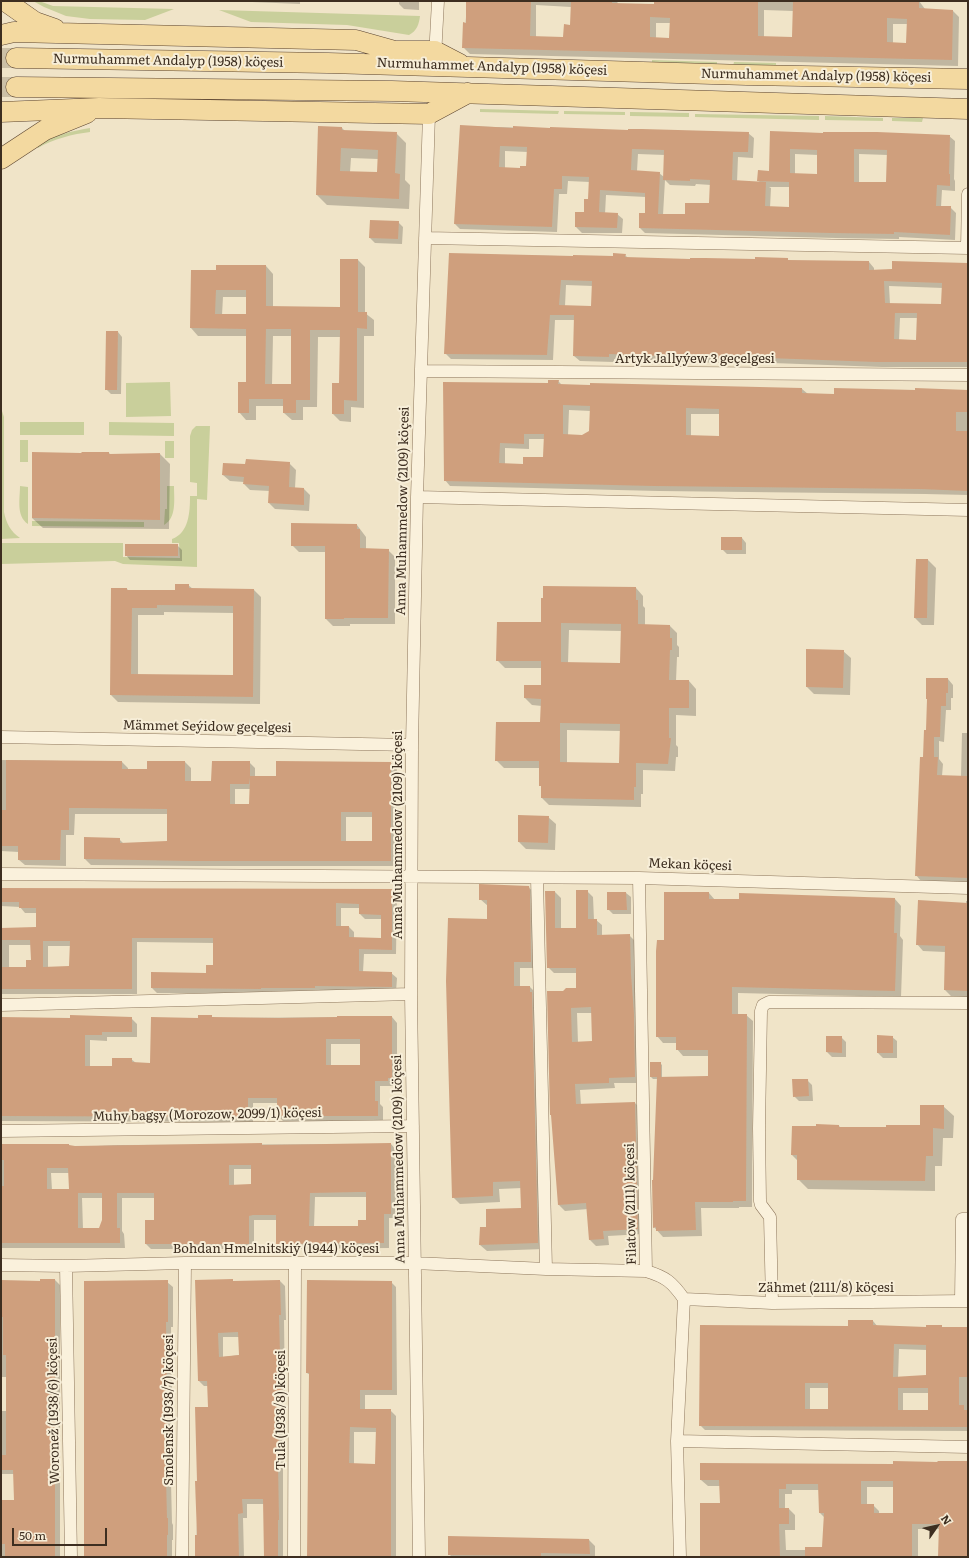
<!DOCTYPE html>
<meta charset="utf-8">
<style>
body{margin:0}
#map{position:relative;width:969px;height:1558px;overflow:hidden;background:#f0e4c8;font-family:Literata,serif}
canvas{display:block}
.frame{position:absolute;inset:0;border:2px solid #3d2e20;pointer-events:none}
.north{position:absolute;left:917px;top:1506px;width:40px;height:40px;-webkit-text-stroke:3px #f7eed8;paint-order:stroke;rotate:56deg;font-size:11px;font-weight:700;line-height:16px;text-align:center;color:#3d2e20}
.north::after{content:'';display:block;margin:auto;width:14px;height:18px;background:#3d2e20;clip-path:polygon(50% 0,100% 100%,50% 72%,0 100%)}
.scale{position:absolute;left:12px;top:1528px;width:95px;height:18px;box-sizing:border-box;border:2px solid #3d2e20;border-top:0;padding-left:5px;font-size:12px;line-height:14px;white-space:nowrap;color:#3d2e20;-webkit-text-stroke:3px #f7eed8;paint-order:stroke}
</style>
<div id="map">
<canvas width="969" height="1558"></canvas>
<div class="frame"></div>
<div class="north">N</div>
<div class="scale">50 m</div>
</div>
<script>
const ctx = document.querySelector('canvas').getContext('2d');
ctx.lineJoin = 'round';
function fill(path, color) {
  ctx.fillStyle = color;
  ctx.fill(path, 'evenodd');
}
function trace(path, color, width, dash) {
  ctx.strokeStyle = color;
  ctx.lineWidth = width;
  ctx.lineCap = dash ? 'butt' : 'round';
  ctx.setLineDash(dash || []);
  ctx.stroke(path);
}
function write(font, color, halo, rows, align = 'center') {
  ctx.font = font + ' Literata,serif';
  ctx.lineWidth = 4;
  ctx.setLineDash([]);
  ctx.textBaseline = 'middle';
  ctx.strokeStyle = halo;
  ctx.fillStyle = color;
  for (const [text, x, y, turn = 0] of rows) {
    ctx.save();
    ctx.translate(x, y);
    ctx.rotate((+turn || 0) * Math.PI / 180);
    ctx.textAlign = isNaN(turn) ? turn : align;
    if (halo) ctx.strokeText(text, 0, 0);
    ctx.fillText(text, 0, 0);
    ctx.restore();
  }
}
const green = new Path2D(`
 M33,1H39L53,6L174,9L145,20L90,19L66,16L44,7Z
 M219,10L420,16C419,24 417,31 409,35L347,25L251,22Z
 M652,60L717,62V65L652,64Z
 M734,62L776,63V66H733Z
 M480,109L559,111L558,114L480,112Z
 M564,111L625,112V115L564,114Z
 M630,112L689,113V117L630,116Z
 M695,114L819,116V120L695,117Z
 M825,116L883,118V121L825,120Z
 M892,118H923L922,122L892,121Z
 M90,128V132C73,134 53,139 38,148L36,144C52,136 71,131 90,128Z
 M170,382L171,416L126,417V383Z
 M1,408L4,417V512C6,523 11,532 20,538L1,539Z
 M20,422H84V435H20Z
 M109,422L174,423V436L109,435Z
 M196,426H210L207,500L197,499V567L123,564L115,561L1,564V543H123V557L180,558L179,543H172V539C189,533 190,512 190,496H197V483L190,482V436L192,430Z
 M20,440H28V462H20Z
 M165,441H174V458H165Z
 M20,486L28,487V524C16,516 20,499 20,486Z
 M167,486H174C174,499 177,518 164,525L165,509H167Z
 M32,521L144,522V527L32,526Z`);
const shadow = new Path2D(`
 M228,1H365V2H300V4Z
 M399,1H419V10L404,9L399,4Z
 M467,1H617L618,4L655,5V1H919L925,9L953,11L959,17L958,66L470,54L464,48ZM536,5L571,7V26L564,38L536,37ZM764,10L793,11V38H764ZM656,23H671L670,39H656ZM893,24H907V44L893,43Z
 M461,126L629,131L748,133L754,138L753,158L738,157L737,182H760L758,181L770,172L771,132L949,136L955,141L954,179L955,181V191L942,190L941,207H950L956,213L955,240L899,237V239L836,238L645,233L640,228L646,214V197L606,195L605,214H617L623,219L622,233H582L576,227V213H585L589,200L590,182L568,181L567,194H559L557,232L460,229L455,224ZM505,151L528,152L527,167L521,169L505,168ZM638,154L665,155L664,177L659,173L637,171ZM795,154L818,155V175L795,174ZM859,154L888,155L887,183H859ZM665,180L670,185L695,186L696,184L711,185L710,204L686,215H663ZM769,187H790L789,208H770L771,188Z
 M319,127L342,128L345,131L396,133L406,143L405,180L410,185L409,209L327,205L317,195ZM351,158L378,159V173L350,172Z
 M398,222L403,227L402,244L375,243L370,238Z
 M450,254L614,257L625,255L628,258L691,260L787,259L789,261L869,262L874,268V271L968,264V367H882L745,362V364L614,359V362L580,361L574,356L575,320H555L553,360L451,359L445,353ZM566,285L593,286L592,307L565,306ZM889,286L943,288L942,305L890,304ZM900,318H918L917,341L899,340Z
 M358,260L365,267V313L374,320V336H364V408L351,407V422L340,421L333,414L340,384L341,337H318L317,407H303V420H292L284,413V406H256V420H246L239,412L247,383V336H198L191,328L192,271H217L266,266L273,274V308H341ZM223,297H247V315H222ZM273,336H292V385H272Z
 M118,332L122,337L121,394H111L106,389Z
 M558,381L562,385L591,386V384L802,389L808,394L835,395L968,391V495L925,494L659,491L450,486L445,480L549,384ZM569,410L591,411L590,431L583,436L568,435ZM691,414H720V437L691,436ZM529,439H545L544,458L524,465L505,464V448L529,449Z
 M82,453H109L111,455L160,454L170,464L169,529L43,528L32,518L82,454Z
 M289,463L296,470L295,488L304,489L310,495L309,511L275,509L269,503L270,491L250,490L244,484V482L230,481L223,475L246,466Z
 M357,525L366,537V549L388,550L395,557V624H350V626H333L326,619V552H299L292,545Z
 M742,538L746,543V554H727L722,549Z
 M177,545L182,550V561L130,560L126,555Z
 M916,560H928L936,568L934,625H922L915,618Z
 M188,585L193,589L254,590L261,597L260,704L118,702L111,695L127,589L129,591H176ZM164,612L234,613V676L138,675V615H164Z
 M636,588L643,596V606L645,608V625L670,626L677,633V645L679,647V657H677L676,681H689L696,689V716L676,715V745L678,747V757H676L675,771L643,770V794H641V807L549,805L542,798L540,768H504L496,760L541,723L542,706L532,705L525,698L542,686V668H505L497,660L542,623ZM569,630L622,631L621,664L568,663ZM567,730L621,731L620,764L567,763Z
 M843,651L851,658L850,695L814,694L807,687Z
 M948,679L953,685V698H951V710H946L944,742L939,741V759L943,764L942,776L961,777L962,733H968V883L921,881L916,875L927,731L928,700L927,699Z
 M1,760L122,762L128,768V770H148L185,762L191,768V782H212L249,762L255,768V777H277L391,763L397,769L396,866H197L91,865L85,859V838L119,839L124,844L168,842V814H75L74,835H66V866L25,865L19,860V852L1,851ZM235,789H250V805H235ZM346,817H373V842H346Z
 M548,817L556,824L555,850L526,849L519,842Z
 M528,887L535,893L538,968H520V987H530L536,993L544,1249L487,1251L480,1245L487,1228L522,1209V1188L499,1189L500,1202L460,1204L453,1197L488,920V906L480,899Z
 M1,889L392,890L397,895L396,954H364L363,972L391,973L397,978L396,992L266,994L157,993L152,988V973L207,974L214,966V943L137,942V994H1V929L37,928V913H25L20,907L1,906ZM341,908H360V914L365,919H382V939L354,938V932L349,927H341ZM9,945H32V961L27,968H9ZM48,946H71L70,967H48Z
 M587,891L593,897L594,920H596L602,925V936L629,935L635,941L640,1083H614L615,1088L580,1090L581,1105L635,1103L641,1109L643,1234L608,1236L609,1245L596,1246L590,1240L588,1209L565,1211L559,1205L552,1116L564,992L577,989V973H554L548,967L555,892L561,898V929L577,928ZM577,1013H592L593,1042L578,1043Z
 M608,893H626L631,897V914H613L608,909Z
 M709,893L715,900L895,899L901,906L900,936L903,940L901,997L738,993V1015H746L753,1021L752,1207H739V1208H701L702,1236L663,1237L654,1227L658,1079H653L651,1077L660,1063L662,1065V1078L709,1077V1056H683L677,1049V1043H663L657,1036L665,941Z
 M966,901H968V997L951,996L945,990V952L923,951L917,944L966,904Z
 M392,1017L397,1023V1083H393V1086H380V1104L383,1107V1121H283L278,1116V1103H253V1122L1,1121V1018H131L137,1024V1037H107V1041L90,1040V1067H113L131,1059L136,1063L151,1064L213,1018ZM331,1044H361V1066H331Z
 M841,1037L846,1042V1057H832L827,1052Z
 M892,1037L897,1041V1058H883L878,1053Z
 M807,1080L812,1085L813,1101H799L794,1096Z
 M943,1106L954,1116L953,1138H943L942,1166H935V1191L808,1189L798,1179V1161L792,1155L839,1126L841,1128H887L921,1126Z
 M391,1144L396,1150V1218H389V1248L282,1249L277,1244V1220H254V1249H151L146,1244L155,1221V1198H122V1231L124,1234L125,1248H1V1145L75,1147L118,1145ZM234,1169H252V1185H234ZM51,1173H69L70,1190H52ZM315,1197H367V1221L359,1227H314ZM82,1198H103V1220L100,1229H83Z
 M55,1280L60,1285V1557H1V1501H15L14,1474H1V1411H7V1377H1V1281L41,1282Z
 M196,1281H280L285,1286L286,1320H284L285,1397H283L284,1467H283V1557H265L264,1504H247V1518H243L244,1557H196L198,1482L209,1408L208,1386H204L199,1381ZM223,1337H240V1355L223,1357Z
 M167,1282L173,1287V1327H171L173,1462V1482H171L172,1523L173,1525V1540H172V1557H84Z
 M391,1282L396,1287L397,1395H365V1410H390L396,1416V1557H308L310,1375L307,1373ZM354,1432H377L376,1465L354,1464Z
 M873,1321L878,1327L927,1328L941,1326L943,1328H968V1431L705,1430L700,1425L849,1327ZM899,1349L927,1350V1376L898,1378ZM810,1388H829V1410H810ZM903,1393H929V1411H903Z
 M968,1462V1557H939L940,1529H918V1557H701L721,1504L720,1486H708L701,1480L894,1465ZM867,1487H894V1514H879V1511L873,1505H867ZM792,1490H819L820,1513L825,1518L823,1548L806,1550H786L785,1530H795V1515L789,1509H785V1494H792Z
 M589,1540L595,1546V1557H452L449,1554Z`);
const building = new Path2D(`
 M466,1H531L530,36L563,37L564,24L570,25L571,1H612V3L654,4V1H758V36L792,37L793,1H919V8L953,10L952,60L462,48L463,22L466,23ZM650,17L670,18L669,38L650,37ZM887,18L907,19L906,43L887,42Z
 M460,125L513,128V126L550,128V127L628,130V129H642L749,132L748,152H733L732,180L766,182L765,206L789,207V182L757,181L758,170L769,171L770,131L823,133V132H877L950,135L949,174H950V186L937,185L936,206H951L950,235L894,232V234L830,233L639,228V213H645V193L600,190L599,212L618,213L617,228L575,227V212H584V199H588L589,177L562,176V189H554L552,227L454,224ZM500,146L527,147L526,166H520V168L499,167ZM632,149L664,150L663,180L690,181V179L710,180L709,203H685V214H658L660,172L631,170ZM790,149L817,150V174L790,173ZM854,149L887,150L886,182H854Z
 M318,126L342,127V130L397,132L395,173L400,174L399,199L316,195ZM341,148L378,150L377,172L340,171Z
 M370,220L399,221L398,239L369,238Z
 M449,253L573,256V255L613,256V253L626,254L625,257L690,259V258H705L755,259V257L788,258V260L869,261V270L892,269V261L968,263V362H876L740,357V359L609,354V357L573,356L574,315H550L547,355L444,354ZM561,280L592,281L591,306L559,305ZM884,281L942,283L941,304L885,303ZM895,313H917L916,340L894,339Z
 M340,259H358V312H367V329L357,328V401L344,400V414H332V383H339L340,330H310V400H296V413H283V399H249V413H238V382H246V329L190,328L191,270H216V265H266V306L340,307ZM216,290H246V314H215ZM266,329H291V384H265Z
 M106,331H118L117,390H105Z
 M548,380H559L558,384L590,385V383L802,388V393L834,394V388L915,390V388L968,390V412H956V431H968V491L919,489L653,486L444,481L443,382L548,383ZM563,405L590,406L589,431L582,435L563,434ZM686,408L719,409V436L686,435ZM524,434H544L543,457H523V464L499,463L500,443L524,444Z
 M32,452L81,453L82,452H109V454L160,453V520L32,518Z
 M246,459L290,462L289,487L304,488V505L268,503L269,486L243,484L244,477L222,475L223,463L245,464Z
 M291,523L357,524V529H360V548L389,549L388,618H344V619H325V546H291Z
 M721,537H742V550H721Z
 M125,544H178V556H125Z
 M916,559H928L927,618H914Z
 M175,584H189V588L254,589L253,697L110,695L111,588H127V590H175ZM157,605L233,606V675L131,674L132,608H157Z
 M543,586L636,587V600H638V624L670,625V638H672V650H670L669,680H689V708H669V738H671L668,764L636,763V787H634V800L541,798V786H539V761H495L496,722H540L541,699L524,698V685H541V661H496L497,622H541V598H543ZM561,623L621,624L620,663L561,662ZM560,723L620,724L619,763L560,762Z
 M806,649L844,650L843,688L806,687Z
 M926,678H948V693H946V706H941L940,737H934V757H938L937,775L968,776V878L915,876L920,757H923L924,730H926L927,699H926Z
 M6,760L122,761V769H147V761H185V781H211L212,761H250V776H276V761L391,762V861H191L84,859V837L120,838V843L167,841V809L82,808H69V830H61L60,860H18V846H1V810H6ZM250,778L249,804H230V784H249ZM341,812H372V841H341Z
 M518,815L549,816L548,843L518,842Z
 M479,884L529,886L530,891L531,962H514V986H530V992H532L538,1243L479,1245L480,1227H486V1209L521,1208L520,1181L493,1182V1196L452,1198L446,981L448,918L487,919V900H479Z
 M1,888L392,889V950L359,949V971L392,972V987L315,986V988H261V989L151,988V972L206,973V965H213V938H132V989H1V967H26V960H31L30,940H1V928L36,927V908H19V902H1ZM336,903L359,904V914L381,915V938L349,937V926H336ZM43,941H70L69,966L43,967Z
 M576,890H588V919H597V935L630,934L631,974L634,1014L635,1077L609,1078V1083L575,1084L576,1104L635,1102L638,1229L603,1231L604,1239L589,1240L586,1203L558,1205L551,1115H550L547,991H563L566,988H576V968H547L545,891H555V928H576ZM591,1007L592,1041L572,1042L571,1008Z
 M607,892H626L627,910H607Z
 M664,892H709V899H739V893L895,898L894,933H897L895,991L732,987V1014H747L746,1201H733V1202H695L696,1230L656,1231V1227L653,1228L652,1180H653L657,1077L708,1076V1050H676V1037H656V951L657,940H664Z
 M918,900L968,903V991L944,990L945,946L916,945Z
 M70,1015L132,1017V1032H102V1035H85V1066H112V1058H132V1062L150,1063L151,1017L198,1018V1015H212V1017L279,1018L337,1017V1016H392V1078H388V1081H375V1101H378V1116H277V1098H248V1117L1,1116V1017L70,1018ZM326,1039H360V1065H326Z
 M877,1035L893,1036V1053H877Z
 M826,1036H842V1053L826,1052Z
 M650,1062H661V1077H650Z
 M792,1079H808L809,1096L793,1097Z
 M920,1105H944V1129L933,1128V1156H926L925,1181L797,1180V1155H791L792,1126H816V1124L839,1125V1127H886V1125H920Z
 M262,1143V1145L391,1143V1214H384V1243L276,1244V1215H253L249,1216V1244H145V1220H154V1193H117V1228H120V1243H1V1186H4V1160H1V1144H69V1145L75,1146ZM229,1165H251V1184L229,1185ZM47,1168H68L69,1189H47ZM359,1192H366V1220H358V1226H309L310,1193ZM78,1193H102V1220L99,1228H78Z
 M40,1279H55V1557H5V1544H1V1500H14L13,1470H1V1455H6V1355H3V1317H1V1280L40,1281Z
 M233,1279V1281L280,1280L281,1315H279L281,1392H278L279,1462H278L279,1520H278V1557H264L263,1499H242L243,1513L238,1514L239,1557H196L195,1556V1535H197L195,1481H197L195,1407H208L207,1381H198L195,1280ZM238,1332L239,1355L219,1357L218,1333Z
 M168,1280V1322H166L168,1456V1477H166L167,1518H168V1535H167V1557H84V1281Z
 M307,1280L392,1281V1390H360V1409H391V1557H307L309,1373H306ZM350,1427L376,1428L375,1464L349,1463Z
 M848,1320H873V1325L926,1327V1325H942V1327H968V1377H959V1405H964V1410H968V1427L699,1426L700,1325L848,1326ZM894,1344L926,1345V1375L893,1377ZM805,1383H828V1409H805ZM898,1388H928V1410H898Z
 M893,1461L938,1462L937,1461H968V1557H938L939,1524H912V1557H805V1547H822L824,1513H819L818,1484H786V1489H779V1508H789V1524H779L780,1557H700V1503H720L719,1480H700V1463L893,1464ZM861,1481H893V1513H874V1504H861Z
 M448,1536L589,1539L590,1554L541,1553V1556L448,1555Z`);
const primaryTunnel = new Path2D(`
 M1,58H16
 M1,87H16`);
const street = new Path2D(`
 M435,57L438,1
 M425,238L968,248
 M967,248L968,194
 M421,371L968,375
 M417,497L968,510
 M1,737L412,745
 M1,874L639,878L968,888
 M537,878L546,1269
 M639,878L646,1271C666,1277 672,1282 684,1299L677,1441L680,1557
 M1,1005L411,994
 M1,1131L413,1126
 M1,1265L66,1266L185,1263H414L546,1269L646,1271
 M66,1266L71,1557
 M684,1299L772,1303L968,1301
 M961,1301L962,1219H968
 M772,1303L770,1217L761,1205L760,1201L759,1128L761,1011L763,1005L769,1002L968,1003
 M677,1441L968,1447
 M182,1557L185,1263
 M294,1557L295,1263
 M419,1557L411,994L412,745L417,497L429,114`);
const primary = new Path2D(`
 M5,1L35,22L55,29
 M1,35L14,32L356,40L395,51H435L460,64
 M16,58L328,63L747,75L968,79
 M16,87L392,91L968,109
 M1,112L99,108L429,114L468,93
 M1,159L45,130L87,113`);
const streetNames = [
 ["Nurmuhammet Andalyp (1958) köçesi",168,61,1],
 ["Nurmuhammet Andalyp (1958) köçesi",492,67,2],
 ["Nurmuhammet Andalyp (1958) köçesi",816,76,1],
 ["Artyk Jallyýew 3 geçelgesi",695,359],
 ["Anna Muhammedow (2109) köçesi",403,511,-89],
 ["Mämmet Seýidow geçelgesi",207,727,1],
 ["Anna Muhammedow (2109) köçesi",398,835,-90],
 ["Mekan köçesi",690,865,2],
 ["Muhy bagşy (Morozow, 2099/1) köçesi",207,1115,-1],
 ["Anna Muhammedow (2109) köçesi",399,1159,-91],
 ["Filatow (2111) köçesi",631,1204,-91],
 ["Bohdan Hmelnitskiý (1944) köçesi",276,1249],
 ["Zähmet (2111/8) köçesi",826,1288],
 ["Smolensk (1938/7) köçesi",169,1410,-90],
 ["Tula (1938/8) köçesi",281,1410,-90],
 ["Woronež (1938/6) köçesi",54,1411,-91]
];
fill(green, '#c9cf9b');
fill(shadow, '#0003');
fill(building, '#cf9f7d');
trace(primaryTunnel, '#ccc0a6', 20, [20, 10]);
trace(street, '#8d765c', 13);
trace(primary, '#5b4430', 21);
trace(street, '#faf1dc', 12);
trace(primary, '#f3d9a0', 20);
write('13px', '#3d2e20', '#f7eed8', streetNames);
</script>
